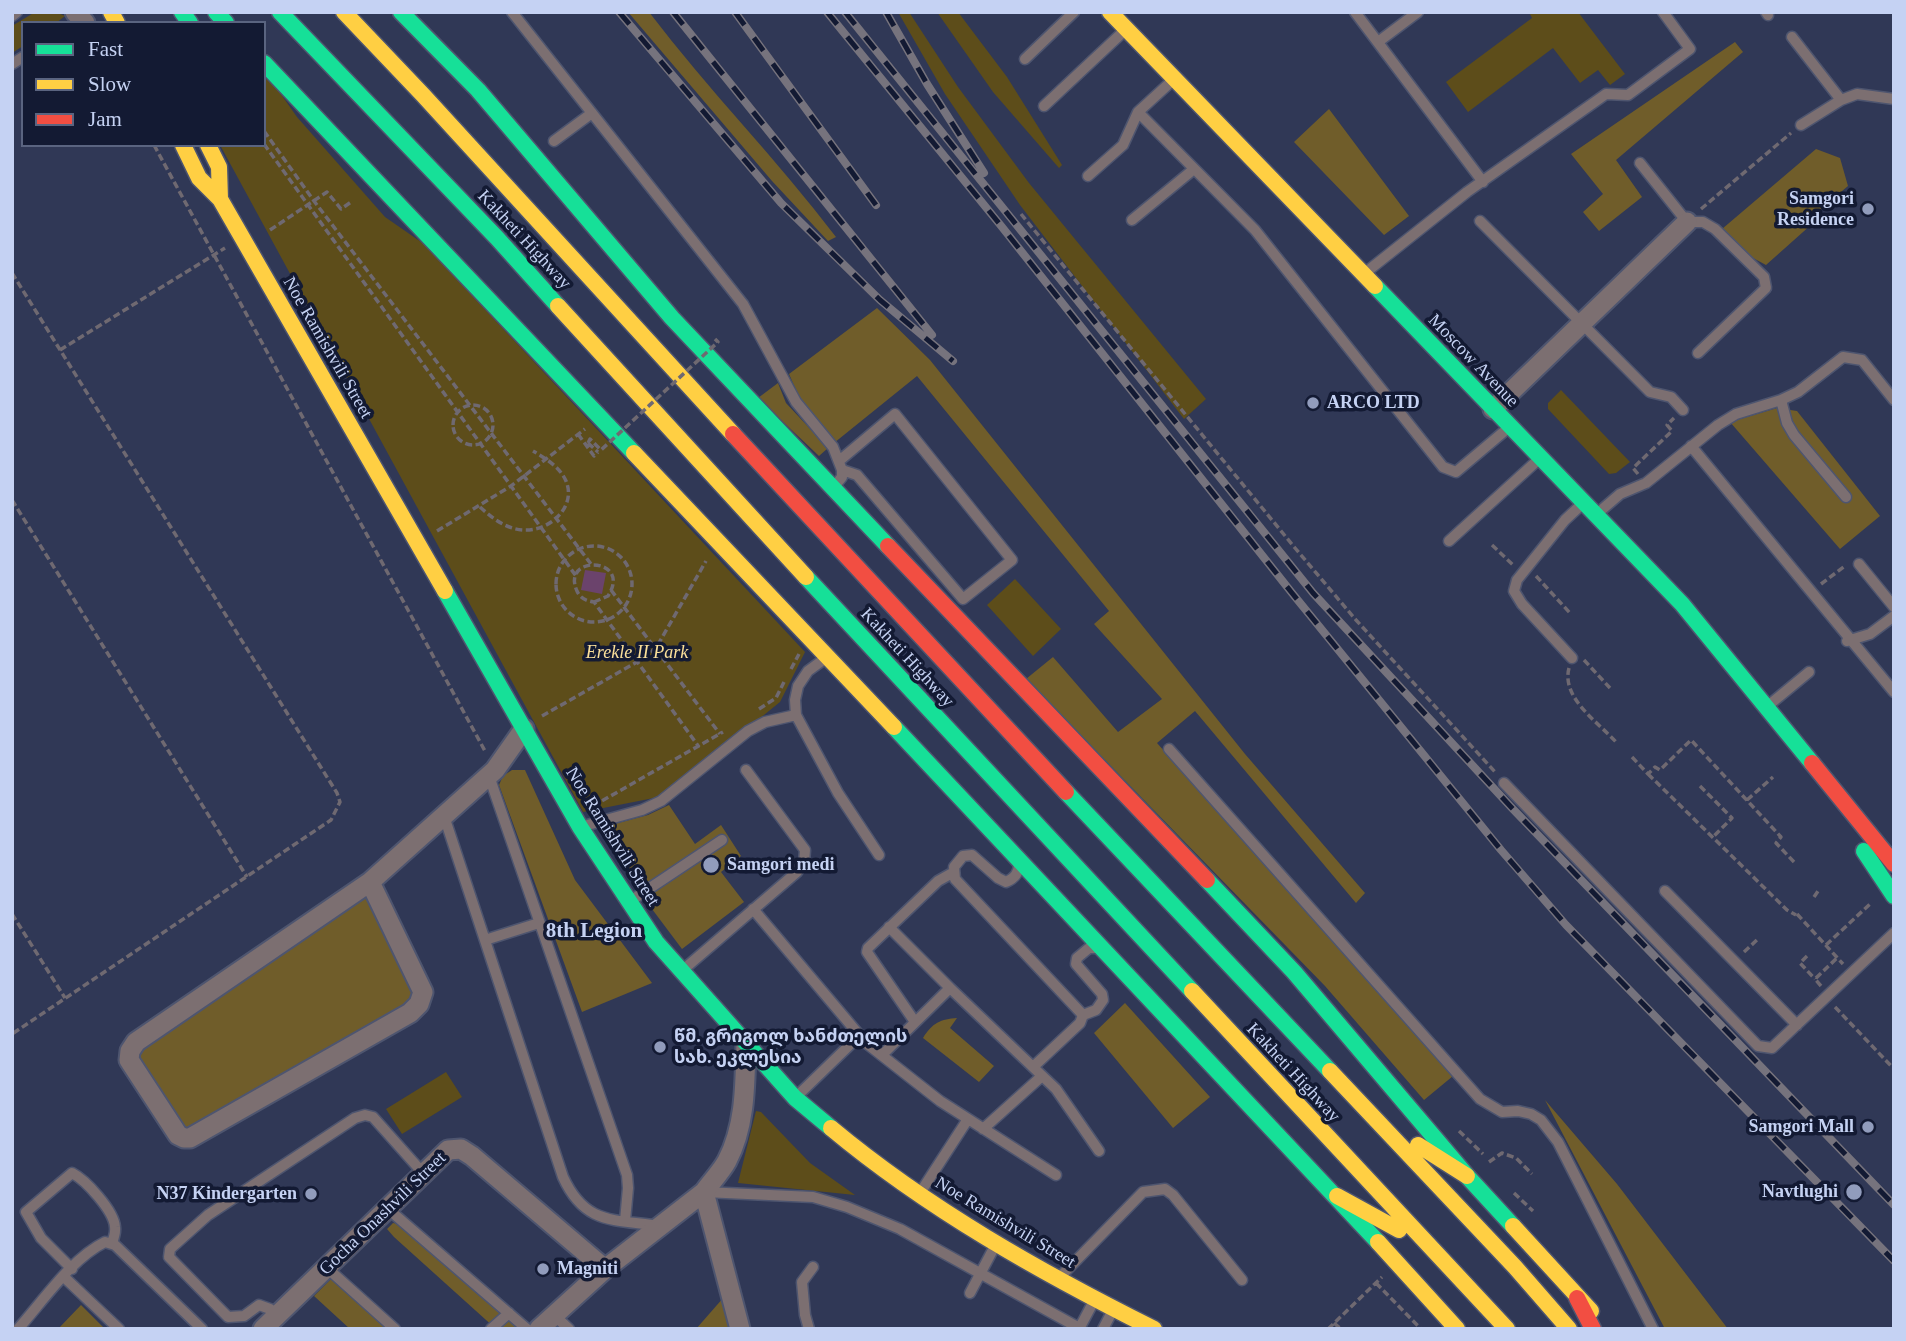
<!DOCTYPE html>
<meta charset="utf-8">
<style>
body{margin:0}
#map{position:relative;width:1906px;height:1341px;overflow:hidden;background:#303856;font-family:"Times New Roman",serif}
canvas{display:block}
.frame{position:absolute;inset:0;border:14px solid #c5d2f3;pointer-events:none}
.legend{position:absolute;left:21px;top:21px;width:245px;height:126px;box-sizing:border-box;background:#131a33;border:2px solid #5a6480;margin:0;padding:9px 12px;list-style:none;font-size:21px;color:#c5d2f3}
.legend li{display:flex;align-items:center;gap:14px;height:35px}
.legend b{width:35px;border:2px solid #5a6480}
</style>
<div id="map">
<canvas width="1906" height="1341"></canvas>
<div class="frame"></div>
<ul class="legend">
<li><b style="height:9px;background:#16e098"></b>Fast</li>
<li><b style="height:9px;background:#ffcf43"></b>Slow</li>
<li><b style="height:9px;background:#f24e42"></b>Jam</li>
</ul>
</div>
<script>
const ctx = document.querySelector('canvas').getContext('2d');
ctx.lineJoin = 'round';
function fill(path, color) {
  ctx.fillStyle = color;
  ctx.fill(path, 'evenodd');
}
function trace(path, color, width, dash) {
  ctx.strokeStyle = color;
  ctx.lineWidth = width;
  ctx.lineCap = dash ? 'butt' : 'round';
  ctx.setLineDash(dash || []);
  ctx.stroke(path);
}
function write(font, color, halo, rows, align = 'center') {
  ctx.font = font + ' "Times New Roman","Noto Sans Georgian",serif';
  ctx.lineWidth = 7;
  ctx.setLineDash([]);
  ctx.textBaseline = 'middle';
  ctx.strokeStyle = halo;
  ctx.fillStyle = color;
  for (const [text, x, y, turn = 0] of rows) {
    ctx.save();
    ctx.translate(x, y);
    ctx.rotate((+turn || 0) * Math.PI / 180);
    ctx.textAlign = isNaN(turn) ? turn : align;
    if (halo) ctx.strokeText(text, 0, 0);
    ctx.fillText(text, 0, 0);
    ctx.restore();
  }
}
const green = new Path2D(`
 M35,12H56L65,16L56,23H23V46L12,53V26Z
 M898,12H909L958,87L1029,183L1206,399L1184,419L1020,205L945,94Z
 M937,12H958L1007,77L1062,165L1059,168L993,92Z
 M1529,12H1578L1625,74L1610,85L1598,70L1580,83L1553,48L1468,112L1446,82L1532,18Z
 M264,70L297,117L385,217L424,244L805,652L780,702L664,796L583,812L220,145H264Z
 M1561,390L1630,462L1616,473L1609,474L1548,409V403Z
 M1015,579L1061,629L1033,656L987,605Z
 M446,1072L462,1097L402,1134L386,1109Z
 M756,1111L761,1112L810,1163L855,1195L738,1183Z`);
const forest = new Path2D(`
 M628,12H649C708,90 777,159 836,237L828,241L772,181Z
 M1735,42L1743,52L1616,160L1642,197L1599,231L1583,212L1603,194L1571,154Z
 M1329,109L1409,216L1384,235L1294,142Z
 M1816,149L1840,158L1848,186L1822,208L1812,224L1766,265L1753,258L1722,229Z
 M877,308L930,360L1245,754L1365,893L1356,903L1195,711L1157,743L1453,1076L1424,1100L1325,986L1026,679L1053,657L1118,732L1162,699L1094,624L1109,611L917,376L834,443L799,397L789,374Z
 M778,383L786,403L828,448L819,456L758,398Z
 M1777,408L1797,411L1880,516L1840,549L1730,422Z
 M512,770H525L575,880L652,983L582,1012L499,785L503,776Z
 M669,805L695,844L721,825L741,856L721,872L744,902L682,949L634,885L603,827L648,815Z
 M366,892L415,994L408,1005L188,1130L183,1128L137,1058L144,1042Z
 M1125,1003L1210,1097L1173,1128L1094,1033Z
 M957,1018L950,1028L994,1066L979,1082L923,1038C932,1023 941,1019 957,1018Z
 M1545,1100L1617,1184L1728,1329H1665Z
 M393,1223L399,1224L521,1329H496L394,1237L387,1229Z
 M331,1279L387,1329H350L314,1296Z
 M724,1297L732,1329H696Z
 M81,1305L105,1329H58Z`);
const water = new Path2D(`
 M585,570L606,573L602,594L581,590Z`);
const path = new Path2D(`
 M264,131L314,201L591,564
 M264,144L576,576
 M154,145L485,751
 M1701,209L1791,133
 M1021,214L1295,548L1356,620L1496,773
 M270,230L327,192L341,209L351,202
 M12,273L337,793L340,802L331,820L12,1034
 M60,350L225,248
 M453 425a20 20 0 1 1 40 0a20 20 0 1 1-40 0Z
 M578,434L594,456L598,452
 M588,443L598,452
 M1638,474L1633,468L1672,431L1667,425L1674,418
 M12,500L247,877
 M480,507C492,518 506,529 523,530C549,532 577,507 566,481C560,467 545,458 533,451
 M437,531L511,486L585,429
 M1492,545L1513,565
 M556 584a38 38 0 1 1 76 0a38 38 0 1 1-76 0Z
 M1536,576L1570,613
 M1821,584L1845,566
 M611,590L720,734
 M594,602L608,596C633,557 560,554 577,591C580,598 586,601 594,602L699,747
 M1584,660L1610,688
 M1569,668C1561,698 1598,722 1616,742
 M791,669L799,654
 M759,709L776,698L784,682
 M542,716L637,662L656,648L706,561
 M1632,757L1648,774L1655,767L1660,770L1691,740L1781,837L1776,843L1795,863
 M1648,774L1787,910L1796,915
 M1700,786L1732,818L1712,838
 M1747,800L1773,777
 M593,806L723,732
 M1814,897L1818,891
 M12,914L65,998
 M1797,914L1843,964
 M1826,945L1870,904
 M1744,952L1758,939
 M1807,956L1800,963L1815,979
 M1821,986L1815,979L1837,958
 M1835,1007L1894,1069
 M1459,1131L1483,1154
 M1489,1162L1502,1153L1516,1158L1532,1174
 M1514,1193L1533,1211
 M1376,1283L1421,1329
 M1334,1323L1341,1329
 M1328,1329L1382,1277`);
const lane = new Path2D(`
 M512,12L743,304L796,402L833,447L842,470V477L833,488
 M1355,12L1483,182
 M1766,12L1768,15
 M12,16L17,12
 M1792,37L1841,100
 M1378,42L1418,12
 M1025,59L1074,12
 M12,64L23,57
 M1173,80L1138,112L1255,230L1443,467L1456,472L1507,429
 M1044,106L1123,32
 M1801,125L1841,100L1857,94L1894,99
 M554,141L592,113
 M1640,163L1687,222H1703L1715,229L1764,277L1766,288L1698,353
 M1088,176L1123,145L1138,112
 M1132,220L1194,169
 M1480,221L1650,392L1671,397L1683,410
 M1365,273L1467,192L1606,94L1628,95L1690,49L1663,12
 M1781,400L1787,423L1794,435L1846,497
 M1691,446L1894,692
 M839,461L895,414L1012,560L963,599L857,475L842,470
 M1598,513L1620,494L1646,483L1718,425L1736,414L1781,400L1798,392L1843,357L1862,360L1894,400
 M1449,541L1539,459
 M1859,564L1894,607
 M1847,641L1870,634L1894,616
 M1572,658L1522,604L1514,591L1517,580L1565,520L1581,505
 M828,661L823,660L808,671L798,686L795,700L796,715L838,793L879,855
 M1769,705L1809,672
 M1169,749L1480,1099L1502,1112L1518,1111L1531,1114L1541,1120L1558,1142L1653,1329
 M489,776L627,1175L628,1188L625,1221
 M1504,783L1758,1046L1772,1048L1894,933
 M444,816L563,1177C585,1225 613,1219 660,1226
 M584,826L642,810L661,801L748,731L765,722L796,715
 M1019,863C1019,873 1015,878 1006,882L998,878L972,855L963,856L954,867L955,879L1083,1015L1096,1010L1103,1000L1102,994L1076,964L1077,958L1089,948H1098
 M1665,891L1797,1025
 M629,902L722,840
 M753,909L866,1043L940,1101L1056,1175
 M889,927L950,988
 M485,940L539,923
 M684,969L797,872L804,862L805,850L746,770
 M915,1022L867,952L868,948L938,881L954,872
 M882,1055L950,988L1056,1089L1099,1151
 M1033,1067L1080,1023L1083,1015
 M795,1098L860,1035
 M983,1129L1042,1076
 M704,1192L813,1197L847,1207L900,1229L1081,1329
 M920,1193L968,1119
 M387,1208L527,1329
 M326,1267L395,1329
 M72,1269L41,1238L26,1212L72,1173C86,1180 114,1211 115,1227C116,1233 113,1239 112,1244
 M1061,1276L1143,1192L1165,1189L1173,1195L1242,1280
 M64,1277L119,1329
 M970,1293L996,1244
 M554,1315L569,1329
 M276,1316L270,1309L259,1305L244,1316L228,1317L169,1257L170,1249L208,1215L355,1118L365,1115L373,1117L423,1173
 M18,1329C43,1301 72,1258 105,1242L115,1245L202,1329
 M491,1329L509,1313
 M809,1329L805,1315L802,1282L813,1267
 M1079,1329L1095,1299
 M1103,1329L1113,1310`);
const street = new Path2D(`
 M75,12L85,23
 M1493,409L1687,222
 M370,882L423,992L419,1004L410,1013L190,1138H184L178,1135L129,1060L130,1051L136,1042L370,882L495,770L524,729
 M263,1329L448,1150L461,1149L472,1156L605,1269
 M539,1329L605,1269L704,1192
 M740,1329L704,1192C711,1182 721,1172 727,1161C746,1125 745,1082 746,1043`);
const fast = new Path2D(`
 M182,12L190,23
 M216,12L226,23
 M280,12L497,238L558,306
 M401,12L478,90L672,318L888,546
 M264,63L634,453
 M1375,286L1682,604L1812,763
 M806,577L1192,991
 M445,591L580,827L656,942L795,1098L831,1128
 M894,727L1378,1242
 M1066,792L1330,1071
 M1864,851L1894,896
 M1207,880L1294,972L1467,1176L1513,1226`);
const slow = new Path2D(`
 M111,12L117,23
 M344,12L423,95L733,434
 M1110,12L1375,286
 M183,145L199,178L220,199L445,591
 M208,145L219,167L220,199
 M558,306L806,577
 M634,453L894,727
 M1192,991L1507,1329
 M1330,1071L1515,1267L1569,1329
 M831,1128C928,1209 1042,1273 1154,1329
 M1418,1145L1467,1176
 M1337,1196L1399,1230
 M1513,1226L1591,1311
 M1378,1242L1457,1329`);
const jam = new Path2D(`
 M733,434L1066,792
 M888,546L1207,880
 M1812,763L1894,864
 M1577,1298L1593,1329`);
const rail = new Path2D(`
 M619,12L781,203L880,300L953,361
 M673,12L932,335
 M735,12L876,205
 M827,12L1002,227L1292,593L1501,850L1566,925L1894,1261
 M845,12L1313,593L1511,807L1894,1205
 M886,12L927,84L984,173`);
const pathBridge = new Path2D(`
 M588,443L590,439L601,450L718,342L715,339`);
const markers = [
 [1868,209,7,"#919cbc"],
 [1313,403,7,"#919cbc"],
 [711,865,9,"#919cbc"],
 [660,1047,7,"#919cbc"],
 [1868,1127,7,"#919cbc"],
 [1854,1192,9,"#919cbc"],
 [311,1194,7,"#919cbc"],
 [543,1269,7,"#919cbc"]
];
const poiNames = [
 ["Samgori",1854,199],
 ["Residence",1854,220],
 ["ARCO LTD",1327,403,"left"],
 ["Samgori medi",727,865,"left"],
 ["წმ. გრიგოლ ხანძთელის",674,1037,"left"],
 ["სახ. ეკლესია",674,1058,"left"],
 ["Samgori Mall",1854,1127],
 ["Navtlughi",1838,1192],
 ["N37 Kindergarten",297,1194],
 ["Magniti",557,1269,"left"]
];
const streetNames = [
 ["Kakheti Highway",524,240,47],
 ["Noe Ramishvili Street",327,348,60],
 ["Moscow Avenue",1473,361,46],
 ["Kakheti Highway",907,658,47],
 ["Noe Ramishvili Street",612,837,58],
 ["Kakheti Highway",1293,1073,47],
 ["Gocha Onashvili Street",383,1214,-44],
 ["Noe Ramishvili Street",1005,1223,31]
];
const parkNames = [
 ["Erekle II Park",637,653]
];
const quarterNames = [
 ["8th Legion",594,932]
];
fill(green, '#5d4d1a');
fill(forest, '#705d2a');
fill(water, '#6b436c');
trace(lane, '#4e556f', 13);
trace(street, '#4e556f', 23);
trace(fast, '#4e556f', 19);
trace(slow, '#4e556f', 19);
trace(jam, '#4e556f', 19);
trace(path, '#6f6971', 3.5, [7, 3.5]);
trace(lane, '#7c6f71', 10);
trace(street, '#7c6f71', 19);
trace(fast, '#16e098', 16);
trace(slow, '#ffcf43', 16);
trace(jam, '#f24e42', 16);
trace(rail, '#76737d', 8);
trace(rail, '#131a33', 5, [16]);
trace(pathBridge, '#6f6971', 3.5, [7, 3.5]);
for (const [x, y, r, color] of markers) {
  const dot = new Path2D();
  dot.arc(x, y, r, 0, 2 * Math.PI);
  ctx.fillStyle = color;
  ctx.fill(dot);
  trace(dot, '#131a33', 2.5);
}
write('bold 18px', '#c5d2f3', '#131a33', poiNames, 'right');
write('18px', '#c5d2f3', '#131a33', streetNames);
write('italic 18px', '#fbe09a', '#131a33', parkNames);
write('bold 21px', '#c5d2f3', '#131a33', quarterNames);
</script>
